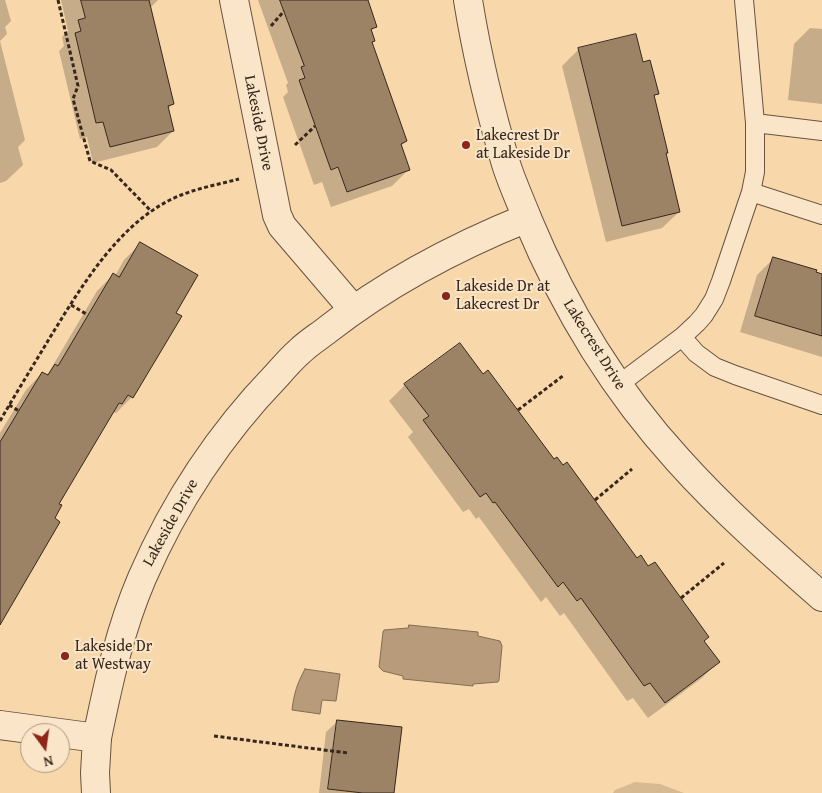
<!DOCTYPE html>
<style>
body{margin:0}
#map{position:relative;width:822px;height:793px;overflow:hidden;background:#f8d7aa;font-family:"Gentium Book Plus",serif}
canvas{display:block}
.north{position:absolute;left:20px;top:723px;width:50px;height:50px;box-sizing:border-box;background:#fae5c8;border:1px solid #ac9984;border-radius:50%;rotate:166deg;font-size:14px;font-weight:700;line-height:20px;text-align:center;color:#38271d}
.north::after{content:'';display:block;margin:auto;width:18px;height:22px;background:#8f2418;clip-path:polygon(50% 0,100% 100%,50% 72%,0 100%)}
</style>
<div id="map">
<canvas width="822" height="793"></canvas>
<div class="north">N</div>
</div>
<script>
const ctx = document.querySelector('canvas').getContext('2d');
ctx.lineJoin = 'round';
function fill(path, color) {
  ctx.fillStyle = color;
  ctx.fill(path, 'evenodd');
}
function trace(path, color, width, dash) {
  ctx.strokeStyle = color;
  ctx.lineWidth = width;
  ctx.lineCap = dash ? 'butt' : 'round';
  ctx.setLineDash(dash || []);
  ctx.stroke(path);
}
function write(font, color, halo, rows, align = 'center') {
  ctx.font = font + ' "Gentium Book Plus",serif';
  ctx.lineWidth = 4;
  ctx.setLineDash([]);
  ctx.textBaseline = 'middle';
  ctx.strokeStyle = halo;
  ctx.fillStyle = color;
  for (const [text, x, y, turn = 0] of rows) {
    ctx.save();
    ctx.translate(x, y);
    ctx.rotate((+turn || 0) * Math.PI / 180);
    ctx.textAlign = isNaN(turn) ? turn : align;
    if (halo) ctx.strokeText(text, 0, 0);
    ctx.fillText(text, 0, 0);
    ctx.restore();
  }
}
const green = new Path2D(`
 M635,782L660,784L684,793H613L615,790Z`);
const water = new Path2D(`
 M409,625L478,632V636L500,641L502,646L499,680L498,682L473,684V686L403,679V676L383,671L379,667L383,632L384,630L408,628Z
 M305,669L340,674L336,701L322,700L320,714L292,710C294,693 297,684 305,669Z`);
const shadow = new Path2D(`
 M0,0H5L11,21L5,27L7,34L0,41Z
 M61,0H158L150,8L173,104L168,109L173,131L157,147L93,163L87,137L80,139L59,51L64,46L62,37L68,31Z
 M258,0H367L376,26L371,31L374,41L371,44L406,141L400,147L409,169L392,186L331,207L322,182L314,185L283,97L288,92L286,85L288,83Z
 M810,28L822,29V104L788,100L794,44Z
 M0,41L25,140L18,147L23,165L6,181L0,183Z
 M579,49L642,64L657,94L653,98L665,154L679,212L662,228L606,242L562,66Z
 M141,243L174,313L132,397L116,413L113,412L57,504L54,518L0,614V433L26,390L42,373L46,375L49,372L97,291L113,275L115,276L124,260Z
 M773,259L822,275V357L740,332L757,275Z
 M482,376L637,560L718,662L702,678L648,718L633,698L627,701L564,613L560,616L546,597L541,602L479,517L476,519L469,509L463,512L408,437L413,432L389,401L405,385Z
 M338,721L393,793H319L326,732Z`);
const building = new Path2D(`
 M81,0H149L174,104L168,106L174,131L110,147L103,122L96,123L75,33L81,31L78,20L85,18Z
 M280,0H368L377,27L371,29L375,41L372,42L407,141L401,144L410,170L347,192L338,167L331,170L299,80L305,78L301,67L304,66Z
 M636,34L643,62L650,60L659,94L654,95L668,153H666L680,212L622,226L578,48Z
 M140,242L198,275L176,313L182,316L133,398L128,395L122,404L119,403L59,504L62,505L55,518L60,522L0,625V442L42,372L48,375L55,364L58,366L113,273L119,277Z
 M773,257L817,270L816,272L822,274V336L755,316Z
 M460,343L483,374L488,370L554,459L557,457L563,465L567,462L637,558L641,555L648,566L655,562L709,637L704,641L720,662L665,703L650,683L644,686L581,598L577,601L563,582L558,587L495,502L493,503L486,493L480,497L423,420L429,416L404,384Z
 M337,720L402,727L394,793H363L328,789Z`);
const path = new Path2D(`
 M58,0L78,86L73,99L90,161L111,170L151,211
 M271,26L284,11
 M295,145L315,126
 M71,305L88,315
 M9,405L19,411
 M518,410L564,375
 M0,421C16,393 33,366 49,339C80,289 116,227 170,200C192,189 216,185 239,179
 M595,500L632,469
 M681,598L724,563
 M214,736L348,753`);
const service = new Path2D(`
 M755,123L822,131
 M751,192L822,215
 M682,337L696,353L715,367L735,375L822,405
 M618,385L682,337L697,323L704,315L714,299L721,281L751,192L755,172V123L744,0`);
const minor = new Path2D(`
 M234,0L277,215L282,226L353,309
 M527,218C564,307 614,390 679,461C723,510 773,554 822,597
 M96,793L95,773L97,738`);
const tertiary = new Path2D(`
 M0,725L97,738C108,684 120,629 142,578C174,504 220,434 277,375C284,367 292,358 300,351C308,343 318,337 327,330C388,282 455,247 527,218C520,200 512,183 506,164C490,110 477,56 468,0`);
const markers = [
 [466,145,5,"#8f2418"],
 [446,296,5,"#8f2418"],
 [65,656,5,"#8f2418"]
];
const streetNames = [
 ["Lakeside Drive",258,123,79],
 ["Lakecrest Drive",594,345,58],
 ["Lakeside Drive",171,523,-61]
];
const poiNames = [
 ["Lakecrest Dr",476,136],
 ["at Lakeside Dr",476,154],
 ["Lakeside Dr at",456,287],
 ["Lakecrest Dr",456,305],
 ["Lakeside Dr",75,647],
 ["at Westway",75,665]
];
fill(green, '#d7b992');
fill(water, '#b79b7a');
trace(water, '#846d55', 1);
fill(shadow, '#0003');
fill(building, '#9c8366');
trace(building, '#38271d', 1);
trace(service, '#685340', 20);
trace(minor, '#685340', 30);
trace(tertiary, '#685340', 30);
trace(path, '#38271d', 3, [4, 2.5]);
trace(service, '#fae5c8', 18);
trace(minor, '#fae5c8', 28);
trace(tertiary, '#fae5c8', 28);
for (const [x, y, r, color] of markers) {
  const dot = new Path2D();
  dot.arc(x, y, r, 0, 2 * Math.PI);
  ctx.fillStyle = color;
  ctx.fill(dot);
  trace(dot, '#fae5c8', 2);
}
write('16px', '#38271d', '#fae5c8', streetNames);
write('16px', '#38271d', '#fae5c8', poiNames, 'left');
</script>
